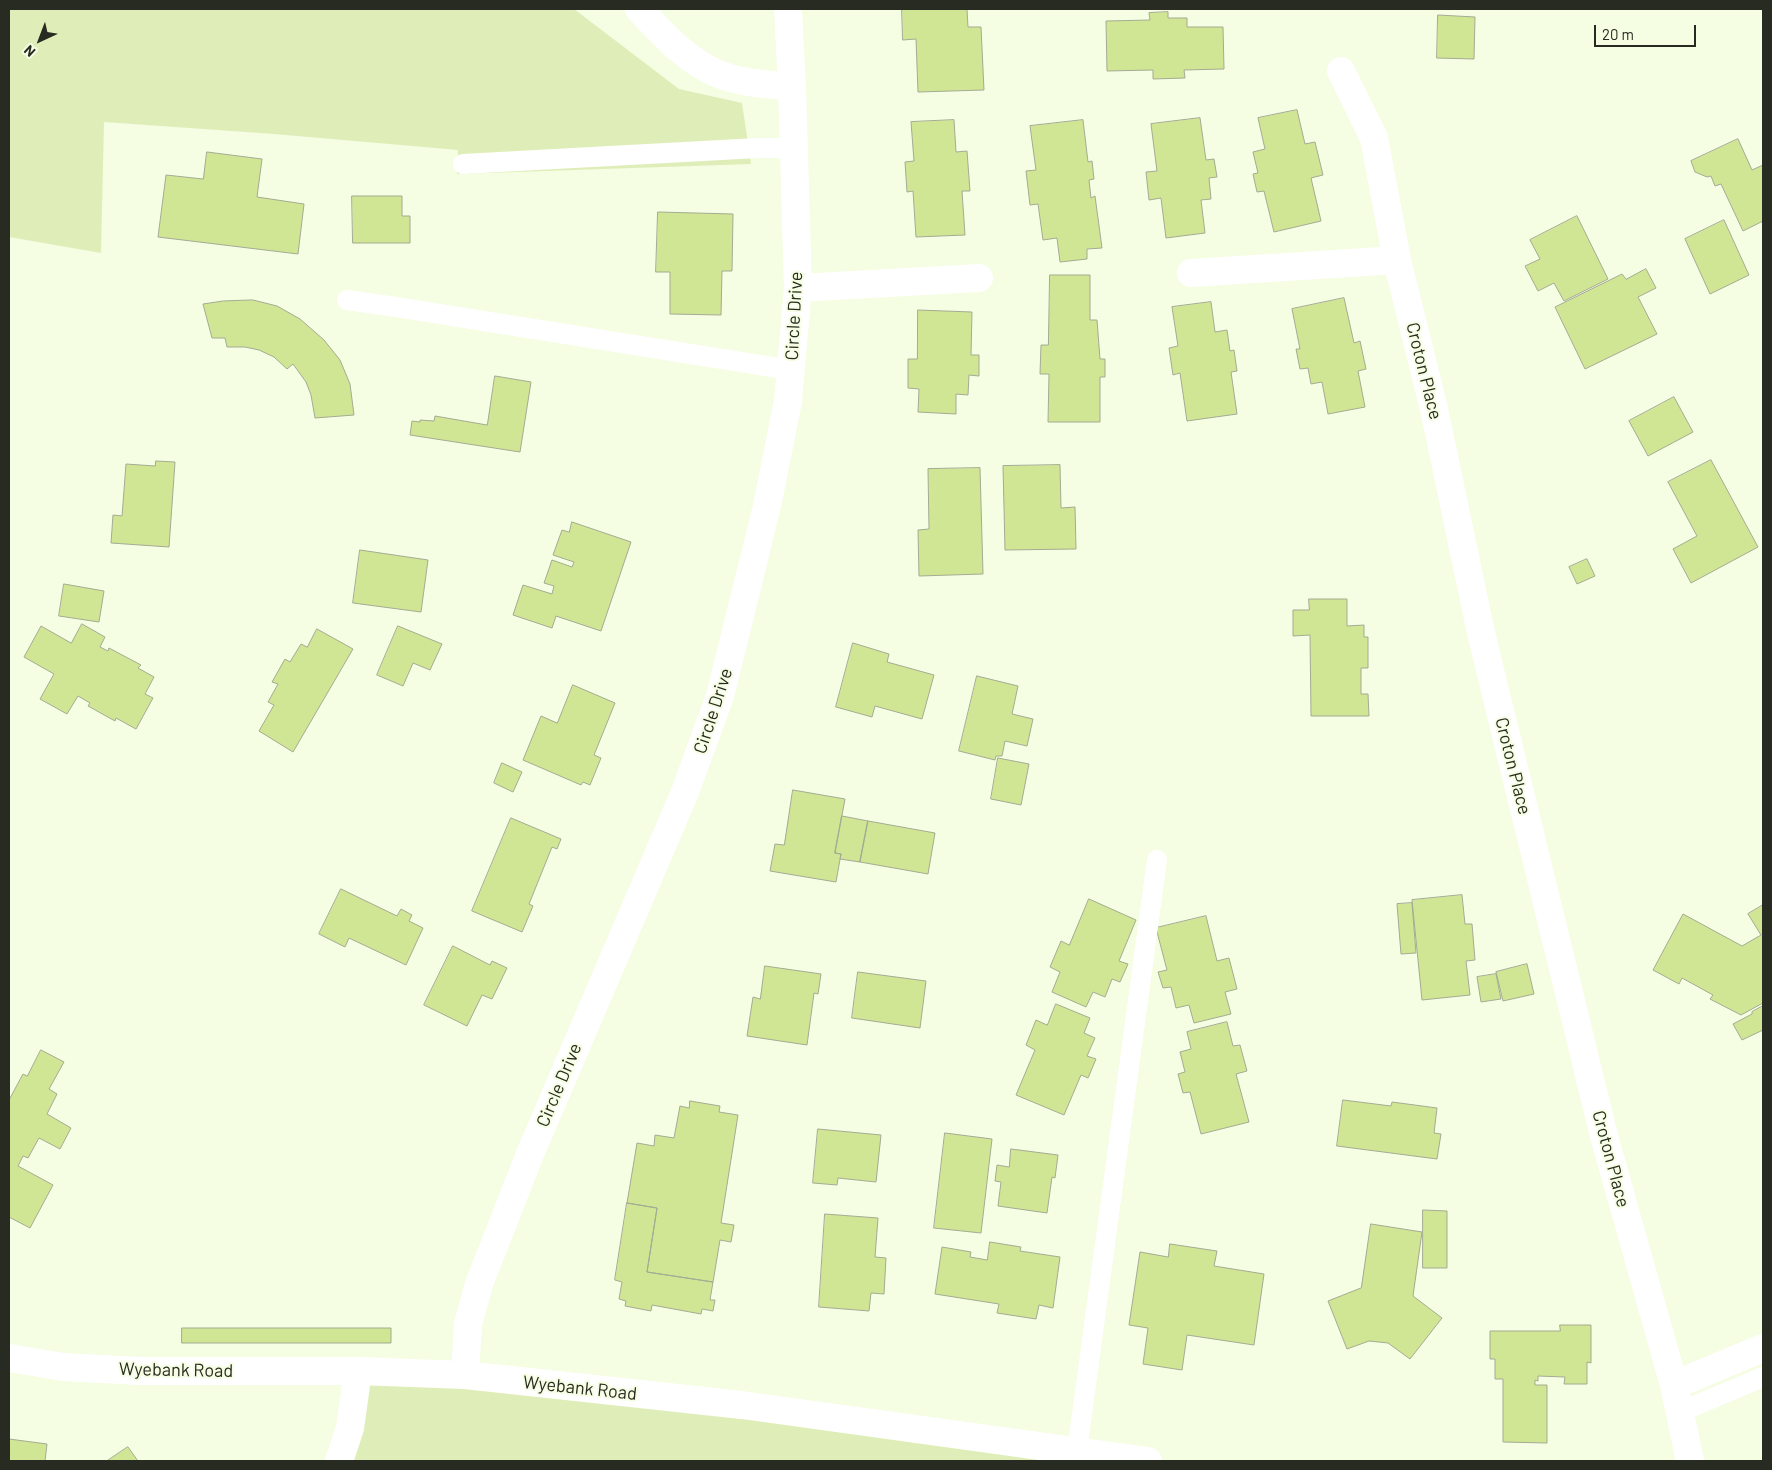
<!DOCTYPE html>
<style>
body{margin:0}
#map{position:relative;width:1772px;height:1470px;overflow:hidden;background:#f5fde2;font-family:Barlow,sans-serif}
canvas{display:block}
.frame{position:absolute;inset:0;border:10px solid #282b21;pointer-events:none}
.north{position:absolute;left:15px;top:15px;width:50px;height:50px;-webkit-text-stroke:4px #f5fde2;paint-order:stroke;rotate:223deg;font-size:14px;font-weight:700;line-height:20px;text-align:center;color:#282b21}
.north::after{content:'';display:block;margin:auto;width:18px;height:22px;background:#282b21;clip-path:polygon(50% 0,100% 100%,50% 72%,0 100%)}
.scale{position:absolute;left:1594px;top:25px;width:102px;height:22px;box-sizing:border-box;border:2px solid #282b21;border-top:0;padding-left:6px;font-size:15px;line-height:18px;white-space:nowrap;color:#282b21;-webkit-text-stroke:4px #f5fde2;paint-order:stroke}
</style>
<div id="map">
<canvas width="1772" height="1470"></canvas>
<div class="frame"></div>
<div class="north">N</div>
<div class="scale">20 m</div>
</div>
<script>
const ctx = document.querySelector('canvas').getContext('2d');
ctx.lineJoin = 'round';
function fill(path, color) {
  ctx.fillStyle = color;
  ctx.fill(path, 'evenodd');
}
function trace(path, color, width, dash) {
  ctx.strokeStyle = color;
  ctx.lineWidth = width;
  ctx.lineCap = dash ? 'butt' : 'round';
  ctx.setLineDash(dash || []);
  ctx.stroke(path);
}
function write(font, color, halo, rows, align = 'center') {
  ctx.font = font + ' Barlow,sans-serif';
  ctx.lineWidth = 4;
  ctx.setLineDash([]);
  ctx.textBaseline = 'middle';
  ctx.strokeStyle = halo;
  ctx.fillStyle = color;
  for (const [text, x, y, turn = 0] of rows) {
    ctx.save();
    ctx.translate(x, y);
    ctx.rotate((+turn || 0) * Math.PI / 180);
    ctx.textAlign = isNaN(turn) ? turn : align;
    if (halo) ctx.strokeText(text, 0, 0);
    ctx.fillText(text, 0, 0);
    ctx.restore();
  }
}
const green = new Path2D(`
 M9,9H574L679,89L742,103L751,164L457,174L458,150L274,134L104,122L101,253L9,237Z
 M359,1368L1154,1461H338Z`);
const building = new Path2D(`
 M902,9H967L968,27H981L984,90L918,92L916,39L903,40Z
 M1168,12V18H1187V27H1223L1224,69L1184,70L1185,78L1153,79V70L1107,71L1106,21L1150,20L1149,13Z
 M1438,15L1475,17L1474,59L1437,58Z
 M1297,110L1305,144L1315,142L1323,175L1311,178L1321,221L1274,232L1264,191L1257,192L1253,174L1258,173L1253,152L1265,149L1258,118Z
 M1200,118L1206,160L1214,159L1217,177L1209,178L1211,199L1201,200L1205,233L1166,238L1161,198L1149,200L1146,172L1157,171L1151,124Z
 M954,120L956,152L967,151L970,191H962L965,235L916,237L913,191L907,192L905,162L914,161L911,122Z
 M1083,120L1088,162L1092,161L1094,179L1089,180L1091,198L1095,196L1102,248L1087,249V259L1060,262L1057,238L1043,240L1038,204L1030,205L1026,171L1036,170L1030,126Z
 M1738,139L1752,170L1763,165V221L1743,231L1721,184L1715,186L1711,176L1707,177L1695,172L1691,161Z
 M207,152L262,159L257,197L304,204L298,254L158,237L166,175L203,179Z
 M352,196H402V216H410V243H353Z
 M658,212L733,214L732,271H722L721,315L670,314V272H656Z
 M1577,216L1608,279L1564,301L1554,283L1538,291L1525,266L1540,259L1530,240Z
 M1724,220L1749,275L1710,294L1685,239Z
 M1646,269L1656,288L1638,297L1657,334L1585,369L1555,307L1622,274L1626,279Z
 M1050,275H1090V320H1097L1100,359H1105V377H1100V422H1048L1049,374H1040L1041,345H1048Z
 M1344,298L1354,343L1360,341L1366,369L1358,371L1365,407L1328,414L1322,382L1311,384L1308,368L1300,369L1296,349H1300L1292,309Z
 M253,300L277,306L300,319L324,340L340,360L350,384L354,415L315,418L311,395L306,382L293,364L287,369L274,357L259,350L245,347H227L225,338H212L203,304L223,301Z
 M1211,302L1215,332L1227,330L1230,351L1234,350L1237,371L1231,372L1237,414L1187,421L1180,373L1173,375L1169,348L1178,346L1172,307Z
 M918,310L972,312L971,355H979V376L969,375L968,395L956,394V414L918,412L919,389L908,388V359H917Z
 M495,376L531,382L520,452L410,435L412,421L420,422V420L434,421L435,416L487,425Z
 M1674,397L1693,432L1648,456L1629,421Z
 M1711,460L1758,547L1691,583L1673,549L1697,536L1668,482Z
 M156,461L175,462L169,547L111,543L113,515L122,516L126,464L155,466Z
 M1060,465L1061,508L1075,507L1076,549L1005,550L1003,466Z
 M980,468L983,574L919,576L918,530L929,529L928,469Z
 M572,522L631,542L601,631L556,616L552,628L513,615L523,585L552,594L554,586L544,583L552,560L572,567L574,562L553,555L562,530L569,532Z
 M360,550L428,560L421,612L353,603Z
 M1587,559L1595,576L1577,584L1569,567Z
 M64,584L104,591L99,622L59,616Z
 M1309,599H1347V626L1364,625V637H1368V668H1361V694H1368L1369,716H1311L1310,635L1293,636V610H1309Z
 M82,624L105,637L100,647L108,651L109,648L141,665L138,668L154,677L145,694L153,698L136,729L116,718L115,721L88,706L90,703L78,696L67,714L40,699L54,674L24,657L41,626L71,643Z
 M398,626L442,644L430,670L413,663L403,686L377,675Z
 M317,629L353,649L293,752L259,731L274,705L268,702L278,684L272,682L285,659L290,662L301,644L307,647Z
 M853,643L889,654L887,662L934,675L922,719L875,706L872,717L836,707Z
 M977,676L1018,686L1012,714L1033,719L1027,746L1005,741L1002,756H996L995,760L959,751Z
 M573,685L615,703L594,755L601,758L590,785L583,782L581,785L523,760L541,716L557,723Z
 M998,758L1029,764L1021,805L991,799Z
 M502,763L522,772L513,792L494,783Z
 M793,790L845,799L835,853L841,854L836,882L770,871L775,844L784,845Z
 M842,816L868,821L860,862L840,859L841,854L835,853Z
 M511,818L561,839L557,849L552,847L529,904L533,906L522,932L472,911Z
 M868,821L935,833L928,874L860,862Z
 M341,889L397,916L401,909L412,915L409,921L423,928L406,965L349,938L345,947L319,934Z
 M1462,895L1465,924H1472L1475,960L1466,961L1470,995L1422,1000L1412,900Z
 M1089,899L1136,920L1119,961L1128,964L1120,982L1112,979L1105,997L1093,992L1086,1007L1052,992L1060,972L1050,967L1061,941L1069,945Z
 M1412,903L1416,953L1401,954L1397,904Z
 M1763,905V1003L1741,1015L1710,999L1713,995L1682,978L1679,984L1653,970L1683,914L1742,946L1761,935L1748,914Z
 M1206,916L1217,961L1229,958L1237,989L1225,992L1231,1014L1194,1023L1189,1005L1176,1008L1171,987L1163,988L1158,972L1167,970L1156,928Z
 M453,946L490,965L492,961L507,968L492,999L482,995L467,1026L424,1005Z
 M1527,964L1534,994L1503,1001L1496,972Z
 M765,966L821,974L818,994L814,993L807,1045L747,1036L753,997L760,999Z
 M858,972L926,981L920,1028L852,1018Z
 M1496,974L1501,999L1481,1002L1477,977Z
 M1056,1004L1090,1018L1084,1033L1095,1038L1087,1056L1096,1059L1088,1078L1081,1075L1064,1115L1016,1095L1035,1050L1026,1045L1036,1020L1047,1025Z
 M1763,1006V1030L1742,1040L1733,1024L1752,1014V1012Z
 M1227,1022L1233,1046L1240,1045L1247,1071L1236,1074L1249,1122L1201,1134L1190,1092L1183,1093L1178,1074L1185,1072L1180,1052L1191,1049L1187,1032Z
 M41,1050L64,1062L49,1089L57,1094L47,1114L71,1128L60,1149L39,1138L28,1158L23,1156L18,1166L53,1185L30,1228L9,1217V1100L23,1074L27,1076Z
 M1343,1100L1391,1106L1392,1102L1437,1108L1434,1133L1441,1134L1437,1159L1337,1146Z
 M690,1101L720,1106L719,1112L738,1115L721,1223L734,1225L731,1242L720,1240L713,1282L647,1272L657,1208L627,1203L637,1143L654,1146L655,1135L674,1138L680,1106L689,1108Z
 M818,1129L881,1135L876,1182L838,1178L837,1185L813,1183Z
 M945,1133L992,1139L981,1233L934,1228Z
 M1011,1149L1058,1155L1055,1178L1052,1177L1047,1213L998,1206L1001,1182L995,1181L997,1165L1009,1167Z
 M627,1203L657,1208L647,1272L713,1282L710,1300H715L713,1311L702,1309L701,1314L652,1305L651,1311L625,1306L626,1301L619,1299L622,1282L615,1280Z
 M1423,1210L1447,1211V1268H1423Z
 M825,1214L878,1218L875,1257L886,1258L884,1294L871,1293L869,1311L819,1307Z
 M1371,1224L1422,1232L1413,1296L1442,1318L1410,1359L1388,1343L1369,1341L1347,1349L1328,1301L1361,1288Z
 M990,1242L1021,1247L1020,1251L1060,1257L1053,1308L1039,1305L1036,1319L997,1313L999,1304L935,1294L942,1247L971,1252L970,1257L987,1260Z
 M1170,1244L1217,1251L1214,1266L1264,1274L1254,1345L1187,1335L1182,1370L1143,1364L1148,1328L1129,1325L1140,1252L1168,1257Z
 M1560,1325H1591V1363L1587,1362V1384H1564L1565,1377L1538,1376V1381L1535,1380V1385H1547V1443L1503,1442V1379H1495V1359H1490V1331H1560Z
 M182,1328H391V1343H182Z
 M9,1439L47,1444L45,1461H9Z
 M128,1447L138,1461H107Z`);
const service = new Path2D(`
 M463,164L758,148H794
 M347,300L396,307L791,370
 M1680,1412L1763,1377
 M1077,1451L1157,860`);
const minor = new Path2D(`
 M639,9C662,33 684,59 716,73C739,83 767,84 792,87
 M1341,71L1374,138L1397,260L1434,409L1481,633L1604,1136L1674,1385L1690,1461
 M1191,273L1397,260
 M798,288L979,278
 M465,1375L468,1324L479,1284L530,1154L685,792L720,696L767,506L788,401L798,288L792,87L788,9
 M1674,1385L1763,1348
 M339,1461L350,1428L358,1371`);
const tertiary = new Path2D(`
 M9,1358L64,1367L140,1371H358L465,1375L742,1405L1148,1461`);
const streetNames = [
 ["Circle Drive",794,316,-87],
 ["Croton Place",1424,371,76],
 ["Circle Drive",713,711,-72],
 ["Croton Place",1513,766,76],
 ["Circle Drive",559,1085,-67],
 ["Croton Place",1611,1159,75],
 ["Wyebank Road",176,1370,1],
 ["Wyebank Road",580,1388,6]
];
fill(green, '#dfeeb9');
fill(building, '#d0e694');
trace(building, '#a4ab93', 1);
trace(service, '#fff', 20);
trace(minor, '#fff', 28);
trace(tertiary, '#fff', 28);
write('18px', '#282b21', '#f5fde2', streetNames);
</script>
